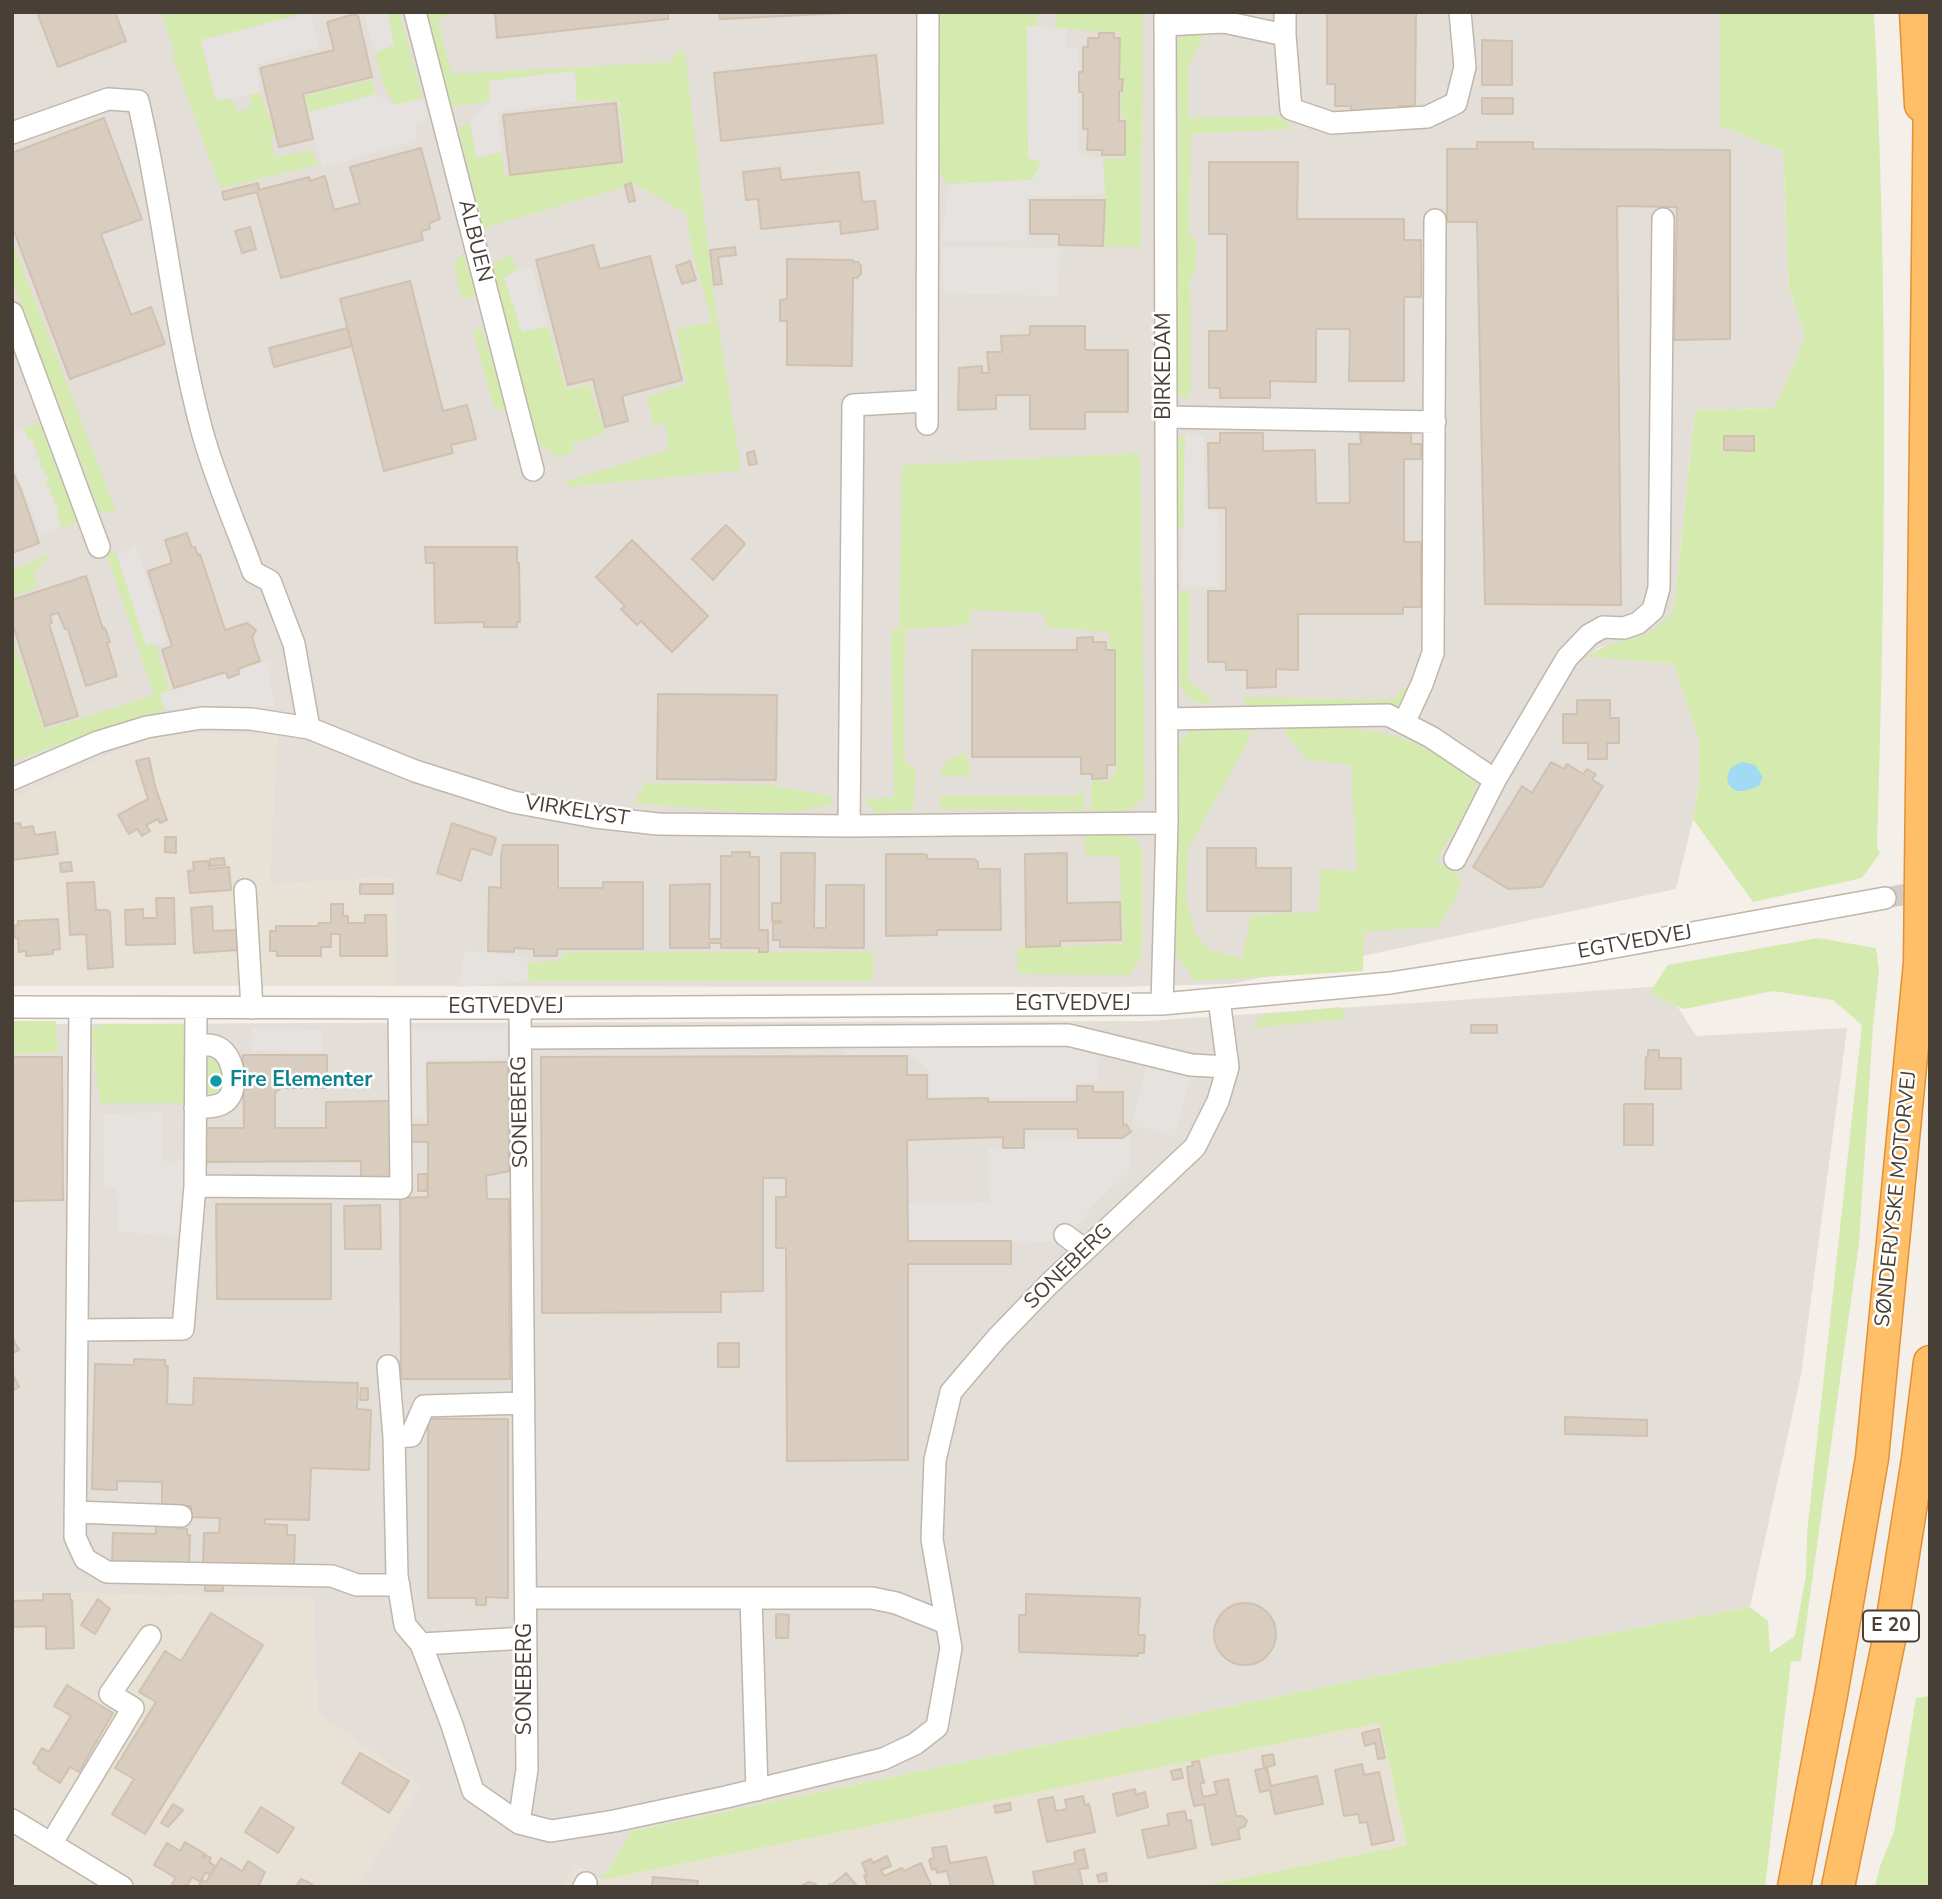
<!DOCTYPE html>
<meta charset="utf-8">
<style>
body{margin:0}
#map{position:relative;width:1942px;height:1899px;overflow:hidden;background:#f4efe8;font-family:"Nunito Sans",sans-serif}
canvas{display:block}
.frame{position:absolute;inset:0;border:14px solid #483f36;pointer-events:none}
</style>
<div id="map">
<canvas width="1942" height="1899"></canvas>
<div class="frame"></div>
</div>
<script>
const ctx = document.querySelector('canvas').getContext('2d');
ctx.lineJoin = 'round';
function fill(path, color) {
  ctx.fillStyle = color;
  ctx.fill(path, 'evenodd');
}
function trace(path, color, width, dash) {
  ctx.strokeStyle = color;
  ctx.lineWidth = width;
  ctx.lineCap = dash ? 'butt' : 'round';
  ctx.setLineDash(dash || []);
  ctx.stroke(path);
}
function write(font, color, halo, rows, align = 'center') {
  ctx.font = font + ' "Nunito Sans",sans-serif';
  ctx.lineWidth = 5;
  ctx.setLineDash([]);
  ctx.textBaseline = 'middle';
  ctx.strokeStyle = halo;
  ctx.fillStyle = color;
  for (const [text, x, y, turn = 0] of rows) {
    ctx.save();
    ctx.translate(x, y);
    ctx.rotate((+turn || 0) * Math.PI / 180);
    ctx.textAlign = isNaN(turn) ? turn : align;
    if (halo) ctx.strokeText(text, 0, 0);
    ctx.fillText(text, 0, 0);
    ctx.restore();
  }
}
const residential = new Path2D(`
 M164,733L279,735L269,884L395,878L396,986H12V801L44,783Z
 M12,1592L312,1598L318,1714L420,1786L357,1887H12Z
 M1380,1723L1407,1845L1198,1887H563L573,1864L602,1880Z`);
const industrial = new Path2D(`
 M12,12H1720V126L1783,151L1789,287L1805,337L1775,408L1695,410L1674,609L1666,621L1652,631L1638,638L1598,648L1588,657L1674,664L1699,740V783L1693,819L1676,889L1231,984L1111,987L396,986L395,878L269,884L278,735L164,733L44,783L12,801Z
 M1665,986L1696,1036L1847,1028L1801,1375L1750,1607L1347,1682L632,1831L602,1880L574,1864L563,1887H357L420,1786L318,1714L312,1598L12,1592V1024L1148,1021Z`);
const green = new Path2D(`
 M161,12H310L202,41L216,100L231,98L237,112L252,107L249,95L260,93L276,135L270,138L275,157L312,150L319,165L220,188L173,57L175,54Z
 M387,12H399L423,98L396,105L384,87L375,53L394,45Z
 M426,12H447L448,16L437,19L452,74L671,62L675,52L685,51L713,290L741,470L570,487L566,481L669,450L665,423L654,426L646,397L686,384L676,329L712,322L692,249L686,213L635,184L483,228L458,128L470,122L476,157L502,152L504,175L626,163L619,100L577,101L575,71L489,81L490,101L452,107Z
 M937,12H1037V27H1027L1028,158L1042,161L1032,180L949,184L936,168Z
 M1056,12H1143L1141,246L1105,247V194L1103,159L1126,158V119L1121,117L1120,33L1055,28Z
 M1720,12H1874C1888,290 1886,569 1877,847L1880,853L1862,878L1753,902L1693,819L1699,783V740L1674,664L1587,657C1617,633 1649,647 1674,609L1695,410L1775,408L1805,337L1789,287L1783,151L1720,126Z
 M1181,36H1203L1188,68V118L1279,116L1293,129L1191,134L1189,233L1197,241L1195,272L1190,280L1191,390L1186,399L1176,393L1179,118L1176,42Z
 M372,80L376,94L310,112L304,96Z
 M12,241L116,511L100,512L12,279Z
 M463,254L476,292L468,300L460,295L454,262Z
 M510,254L518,269L504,278L523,332L548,326L566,389L589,385L605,433L572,444L574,452L558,457L536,442L492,264Z
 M480,326L509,407L505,412L494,408L473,331Z
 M41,422L77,517L75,522L67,527L61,526L24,428Z
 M1185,436L1183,529H1175L1177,437Z
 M1140,453L1145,797L1127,811H1090L1092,779L1108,783L1117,769L1109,632L1046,627L1044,613L971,610L968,625L905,629L904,760L916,771L913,810L876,813L864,799L894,797L891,630L899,629L902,465Z
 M113,551L117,556L146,645L156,644L169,691L160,694L165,710L12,761V636L44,730L154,695L106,552Z
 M51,553L33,575L38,587L12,597V570Z
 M1179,591H1190L1188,680L1211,698L1209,703C1193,703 1186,699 1180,683Z
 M1402,688L1407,690L1400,703L1392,709L1250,706L1245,704L1243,697L1394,700Z
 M1291,727C1375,729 1407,727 1476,782L1473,801L1436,860L1462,879L1456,897L1438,927L1364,932L1363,971L1195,981L1175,954L1178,745L1192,728L1251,731L1248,742L1188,849L1186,899L1195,932L1207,949L1242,959L1251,915L1318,912L1321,869L1357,871L1351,765L1308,760L1284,732Z
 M963,753L968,756L970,776L941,777C941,762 950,759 963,753Z
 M646,783L770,785L830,796L833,804L795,812H740L633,803Z
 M1084,790V811L940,809V796H1075Z
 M1085,834L1122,835L1137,840L1142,849V956L1130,975L1017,974L1018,948L1124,944L1119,857L1085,855Z
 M1818,938L1876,948L1879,971L1873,1025L1859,1243L1801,1661L1791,1662L1765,1887H1198L1407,1845L1380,1723L602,1880L632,1831L1347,1682L1750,1607L1768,1621L1770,1653L1795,1636L1806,1575L1807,1533L1862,1025L1833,1000L1773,991L1684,1009L1649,993L1668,965Z
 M565,952H873V981H529L527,963L559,961Z
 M1340,1007L1347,1019L1254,1028L1258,1018L1268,1014Z
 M12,1021H56L58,1052L12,1054Z
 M103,1024H188L184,1103H100L91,1030Z
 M216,1056L227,1064L226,1090L214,1096L206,1092L209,1060Z
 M1930,1696V1887H1875L1880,1866L1894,1832L1916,1698Z`);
const parking = new Path2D(`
 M311,12L319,46L256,65L260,93L216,101L201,40Z
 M374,12H387L394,45L375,53L364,14Z
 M1027,26L1067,29V48H1079V153L1103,159L1105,194L1026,198L1027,240L941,242L949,184L1032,180L1041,162L1028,158Z
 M575,71L577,101L498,112L502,152L476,158L470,122L490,101L489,81Z
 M376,94L396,105L423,98L429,120L415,126L417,140L322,168L308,113Z
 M941,246L1061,248L1057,296L944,293Z
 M531,267L548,326L522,332L504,278L518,269Z
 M24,428L28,438L35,440L32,447L38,449L35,456L42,459L39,466L45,468L43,474L48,478L45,484L52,488L49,495L55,497L53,504L59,507L57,513L61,526L41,536L12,461V432Z
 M1185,433L1204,436L1205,508L1219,513L1220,587H1182Z
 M136,545L167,643L146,645L117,556Z
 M268,661L274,706L165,710L160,694Z
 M465,951L527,957L529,981L458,987Z
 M253,1028L322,1030V1052L251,1051Z
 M507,1028V1059L427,1060V1119L409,1118L408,1029Z
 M843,1037L1101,1044L1098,1082L1076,1084L1075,1097L930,1098V1071L911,1055L844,1056Z
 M1147,1064L1192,1071L1176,1136L1132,1125Z
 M161,1112L163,1161H187L179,1237L119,1231L116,1188L104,1187L103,1114Z
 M1131,1138L1129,1172L1096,1202L1065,1242L909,1240L908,1204L989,1202L988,1149L1025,1148L1024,1139Z`);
const water = new Path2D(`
 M1743,762L1755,765L1763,777L1759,786L1744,791H1736C1725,785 1725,774 1733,766Z`);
const building = new Path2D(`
 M37,12H115L126,41L58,67Z
 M495,12H668V19L497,38Z
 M719,12H845V13L720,19Z
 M1327,12H1416L1415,106H1399V115L1351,114V106H1335V84H1327Z
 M355,14L358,16L372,77L303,94L313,139L279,147L260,68L334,50L327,22Z
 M1099,33H1114V38H1120L1119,79H1123L1122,91H1119V121H1125V155H1102V150H1087L1088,129H1083V92H1079V72H1083V47H1088V38H1099Z
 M1482,40L1512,41V85H1482Z
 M876,55L883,123L721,141L714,73Z
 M1482,98H1513V114H1482Z
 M616,103L622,162L510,175L503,115Z
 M104,118L142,219L101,234L131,315L151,307L165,344L70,379L12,226V153Z
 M1477,142H1533V149L1730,150V339L1674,340L1677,207L1617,206L1621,605L1485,604L1477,222H1447V149H1477Z
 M421,148L440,219L429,223L430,229L421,231L423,240L281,278L257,192L224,200L222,192L258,183L259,190L309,177L310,181L325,176L334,210L360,203L350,167Z
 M1209,162H1298L1297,219H1404V240H1421V297H1404V381H1349L1350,329H1316V382L1270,381V398H1220V388H1209V331H1227V234H1209Z
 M780,168L781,180L859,172L862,202L875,201L878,229L841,234L840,221L761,229L758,199L746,200L743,172Z
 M631,183L635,201L629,202L625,185Z
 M1030,200H1105L1103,246L1059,245V234H1030Z
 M250,227L256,249L242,253L235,231Z
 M593,245L600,269L650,256L682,380L622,396L628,421L605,427L593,379L568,385L536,260Z
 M735,247L736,255L718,257L722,284L714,285L710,250Z
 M787,259L853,260V262H858L861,266V274L857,278H853L852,366L787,365V321H780V300L787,299Z
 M690,261L696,280L682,284L676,266Z
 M410,281L443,411L467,405L476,439L451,445L453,453L384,471L340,299Z
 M1030,326H1085V350H1128V412H1085V429H1030V395H996V409L958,410L959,368L982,366V373H989L987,352H1002L1001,336L1030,335Z
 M347,328L352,346L274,367L269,348Z
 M1220,433H1263V451L1315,450L1316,503H1350L1349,444H1361L1360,433H1411V444H1421V459H1404V542H1421V607H1403V614H1298V670L1276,669V687L1247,688V670H1226V662H1208V591H1226V508H1209L1208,443H1220Z
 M1724,436H1754V451L1724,450Z
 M754,451L757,464L749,465L747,453Z
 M12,471L21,490L39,543L12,553Z
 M726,525L745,544L713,580L692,559Z
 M187,533L192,548L195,547L198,555L200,554L225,630L247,623L256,630L252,637L260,661L238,669L239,674L228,678L226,672L174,688L162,650L172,646L148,571L172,563L165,540Z
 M632,540L708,616L672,652L641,621L637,625L621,609L625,606L596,577Z
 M425,547H517V563H519L520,622H517V627H484V622L435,623L434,563H426Z
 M86,576L103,629L105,628L110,642L107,643L117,676L86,686L68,629H65L58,613L50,615L52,623L49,624L78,716L45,726L12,622V600Z
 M1093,637V642H1106V650H1115V765H1107V778L1092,779V774H1081V757H972V650H1077V638Z
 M658,694L777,695L776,780L657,779Z
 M1577,700H1610V718H1619V743H1607V759H1588V743H1563V714H1577Z
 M149,758L155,786L167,820L160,823L158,819L146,825L150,831L142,836L137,829L129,834L118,815L148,799L136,761Z
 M1551,762L1564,769L1567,764L1583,774L1587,769L1596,774L1592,780L1603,786L1542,887L1508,889L1473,867L1522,786L1532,793Z
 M20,823L21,828L33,826L35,835L55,832L58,854L12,860L13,824Z
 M452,823L496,838L491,855L471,848L461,881L437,873Z
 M165,837H176V853L165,852Z
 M503,845H558V888H603V882H643V949H557V956H534V949L514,948V952L488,951L489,887L501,888V856Z
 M1207,848H1256V868H1291V911H1207Z
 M732,852H750V857H759V930H768V952H759V948H721V943H709L710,948H670V885L710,884L709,939H721V856H732Z
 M781,853H815L814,928H826V885H864V948L780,947V940H773V923H781V921H772V903H781Z
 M1067,853V903L1120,902L1121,940L1060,941V946L1026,947L1025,854Z
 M886,854H923L927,855V859H974L978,862V869H1000L1001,930H937V935L886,936Z
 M224,858L225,865L210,866V859Z
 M208,861L209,869L229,867L231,890L190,893L188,871L194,870L193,862Z
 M71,862L72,871L61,872L60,863Z
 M94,882L96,910H107L110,912L113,967L88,969L86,934L70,935L67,883Z
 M360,884H393V894H360Z
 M156,898H174L175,944L126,945L125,910L143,909V918H157Z
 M331,904H343V916H348V923H365V915H386L387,956H340V934H331V947H321V956H277V951H270V931H276V926H318L319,923H331Z
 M212,906L213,931L236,930L238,950L194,953L191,908Z
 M58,919L60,949L53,950V954L26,956V951L19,952L18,938H15L14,926L18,925V921Z
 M1471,1025H1497V1033H1471Z
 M1648,1050H1659V1058H1681V1089H1645L1646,1057H1648Z
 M243,1055H327V1088H281L275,1093V1128H326V1102L391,1101V1177H361V1161L202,1162V1128H244Z
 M907,1056V1075H927V1099L988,1098V1102H1077V1086H1093V1092H1123V1126L1126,1124L1131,1132L1122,1138H1078V1129H1024V1148H1003V1137L907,1140L908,1241H1011V1264H908V1460L787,1461L786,1248H776V1197H786V1178H763V1291L721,1292V1312L542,1313L541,1057Z
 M12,1057H62L63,1200L12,1201Z
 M508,1062L509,1171L486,1176L487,1199H509L510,1379H401L400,1198L428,1197V1142H409V1125H428L427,1063Z
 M1624,1104H1653V1145H1624Z
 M418,1174H427V1191H418Z
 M216,1204H331V1299H217Z
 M380,1205L381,1249H345L344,1206Z
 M12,1337L19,1350L12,1353Z
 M718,1343H739V1367H718Z
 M134,1359L165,1360V1366H168L167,1404L193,1405L194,1378L358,1383L357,1409L371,1410L369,1470L311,1468L309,1520L265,1519V1524L287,1525V1535H295L294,1568L203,1566L204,1533H219L220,1518L191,1517V1506H162V1482L117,1481V1490L92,1489L95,1364L134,1365Z
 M12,1373L19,1387L12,1391Z
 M361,1388H368V1400H360Z
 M1565,1417L1647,1420V1436L1565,1434Z
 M428,1419H508V1598L486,1597V1605H476V1598H428Z
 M156,1524L178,1525V1529H187V1535H190L189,1566L112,1564L113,1533L156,1534Z
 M205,1585H223V1591H205Z
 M43,1594H70V1600H72L74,1648L46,1649V1626L12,1627V1601L43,1600Z
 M1026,1594L1140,1598L1138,1635H1145L1144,1653H1138V1656L1019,1652V1615H1026Z
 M98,1599L110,1609L95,1634L81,1625Z
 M1214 1634a31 31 0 1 1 62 0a31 31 0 1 1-62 0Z
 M211,1613L263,1645L145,1834L112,1814L134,1779L115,1768L156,1702L139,1692L165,1651L181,1661Z
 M776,1614L789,1615L788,1638H776Z
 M67,1685L113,1713L79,1772L70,1767L60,1783L38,1769L39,1767L33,1763L42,1748L49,1752L71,1716L54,1706Z
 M1379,1729L1385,1758L1378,1759L1375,1743L1365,1746L1362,1733Z
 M360,1753L409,1781L389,1813L342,1783Z
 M1273,1754L1275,1765L1264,1768L1262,1756Z
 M1199,1761L1204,1783H1200L1203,1797L1217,1794L1214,1782L1228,1779L1236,1816H1242L1247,1821L1245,1826L1238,1829L1240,1839L1212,1845L1204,1804L1194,1806L1189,1785L1187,1767L1193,1766L1192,1762Z
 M1362,1764L1364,1775L1379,1772L1394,1840L1372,1845L1367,1822L1360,1823L1358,1814L1344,1816L1335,1770Z
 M1267,1768L1271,1786L1317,1776L1323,1804L1275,1814L1270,1790L1260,1792L1255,1770Z
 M1181,1769L1183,1778L1173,1780L1171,1771Z
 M1135,1789L1136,1795L1145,1792L1148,1807L1117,1816L1113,1794Z
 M1083,1796L1085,1805L1089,1804L1095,1832L1047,1842L1038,1800L1053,1797L1056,1811L1067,1809L1065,1800Z
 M1010,1803L1011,1810L996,1813L994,1806Z
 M173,1804L183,1810L168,1827L161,1823Z
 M261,1807L294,1828L278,1853L245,1832Z
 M1185,1811L1187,1821L1191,1820L1196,1848L1148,1858L1142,1830L1169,1825L1167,1814Z
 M185,1842L205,1854L202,1857L204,1858L206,1855L211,1858L209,1862L215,1866L210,1875L206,1872L200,1882L192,1877L187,1886L184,1884L182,1887H177L172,1884L176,1878L154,1865L167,1843L180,1851Z
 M946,1846L950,1863L986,1857L994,1886L951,1887L947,1871L937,1873L936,1868L932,1870L929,1860L934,1857L932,1848Z
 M1084,1849L1088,1868L1079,1869L1083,1887H1036L1033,1872L1076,1863L1074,1852Z
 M887,1856L891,1866L881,1870L884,1876L902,1868L904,1871L921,1863L931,1885L927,1887H868L864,1876L867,1875L862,1863L871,1859L873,1863Z
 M221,1858L242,1871L248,1861L265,1872L258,1887H198L202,1880L206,1882Z
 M846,1873L858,1887H827L830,1884L832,1885Z
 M1106,1873L1107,1881L1099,1882L1097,1875Z
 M653,1877L698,1881L697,1887H652Z
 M301,1879L308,1882L316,1887H296Z
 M809,1882L815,1884L819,1887H799Z`);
const minorTunnel = new Path2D(`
 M1885,898L1930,890`);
const minor = new Path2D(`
 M415,12L533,470
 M1165,25L1224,22L1285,35L1291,109L1332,123L1427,117L1456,103L1465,67L1460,12
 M1285,35V12
 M12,133L108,99L138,101C164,210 173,323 202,431C215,479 236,525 253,572L270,581L294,644L309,728
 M12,313L99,547
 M1166,417L1435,422
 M927,424L928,12
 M1167,719L1388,715L1431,737L1495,780
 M1404,723L1422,684L1433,653L1435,220
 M12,779L98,742L147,727L202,718L251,719L309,728L415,771L513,802L595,817L658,824L849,826L1167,823
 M849,826L853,405L926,401
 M1455,859L1495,780L1567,658L1589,635L1603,627L1624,628L1638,623L1653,610L1659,588L1663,219
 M245,890L252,1008
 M1162,1004L1167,823L1165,12
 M12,1007L520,1008L1162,1004L1390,983L1576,954L1885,898
 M80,1008L75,1537L85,1559L107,1572L332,1576L357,1585H399
 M520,1008L527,1769L519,1823L551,1831L614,1821L726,1797L883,1759L915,1744L937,1727L951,1648L932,1539L935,1460L951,1392L997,1338L1049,1284L1195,1147L1218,1101L1228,1067L1219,999
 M520,1038L1068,1035L1191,1065L1228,1067
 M195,1108C205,1107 219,1108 227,1100C239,1088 234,1054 217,1047C211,1044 202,1045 196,1044
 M195,1186L196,1008
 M1065,1235L1085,1250
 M77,1330L183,1329L195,1186L401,1188L399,1008
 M388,1366L394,1437L411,1436L424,1406L524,1403
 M394,1437L397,1576L405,1625L421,1644L526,1638
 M75,1512L181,1516
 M526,1598H872L896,1603L946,1623
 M751,1598L757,1790
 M421,1644L452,1725L473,1791L519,1823
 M12,1820L122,1887
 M51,1844L133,1708L110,1694L150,1636
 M584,1887L586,1883`);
const highway = new Path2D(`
 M1916,12L1921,105
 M1794,1887L1831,1695L1872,1458L1920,963L1930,84
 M1838,1887L1891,1630L1918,1459L1930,1362`);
const markers = [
 [216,1081,7,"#0f9aa8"]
];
const shields = [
 [1891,1626,56]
];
const shieldNames = [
 ["E 20",1891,1626]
];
const streetNames = [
 ["ALBUEN",474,241,76],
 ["BIRKEDAM",1165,366,-90],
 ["VIRKELYST",577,812,9],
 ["EGTVEDVEJ",1635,943,-10],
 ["EGTVEDVEJ",1073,1005],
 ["EGTVEDVEJ",506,1008],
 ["SONEBERG",521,1112,-91],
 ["SØNDERJYSKE MOTORVEJ",1897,1199,-84],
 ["SONEBERG",1069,1267,-44],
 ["SONEBERG",526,1679,-90]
];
const cultureNames = [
 ["Fire Elementer",230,1081]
];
fill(residential, '#e8e1d5');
fill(industrial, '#e4ded9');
fill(green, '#d5eaaf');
fill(parking, '#e5e2df');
fill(water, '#a2daf3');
fill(building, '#d9cdbf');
trace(building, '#d1c1af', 2);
trace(minorTunnel, '#d2ccc4', 21, [21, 10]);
trace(minor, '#c0b6aa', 24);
trace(highway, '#e39133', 35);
trace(minor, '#fff', 21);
trace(highway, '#ffbe68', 32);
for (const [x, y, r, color] of markers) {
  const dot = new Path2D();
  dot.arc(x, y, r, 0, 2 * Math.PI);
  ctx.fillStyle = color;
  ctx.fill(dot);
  trace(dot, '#fff', 2.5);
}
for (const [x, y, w] of shields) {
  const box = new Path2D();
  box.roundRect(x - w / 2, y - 15.5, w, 31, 5);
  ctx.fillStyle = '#fff';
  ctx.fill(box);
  trace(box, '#483f36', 2);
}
write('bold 19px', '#483f36', null, shieldNames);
write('21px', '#483f36', '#fff', streetNames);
write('bold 21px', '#0d838f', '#fff', cultureNames, 'left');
</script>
